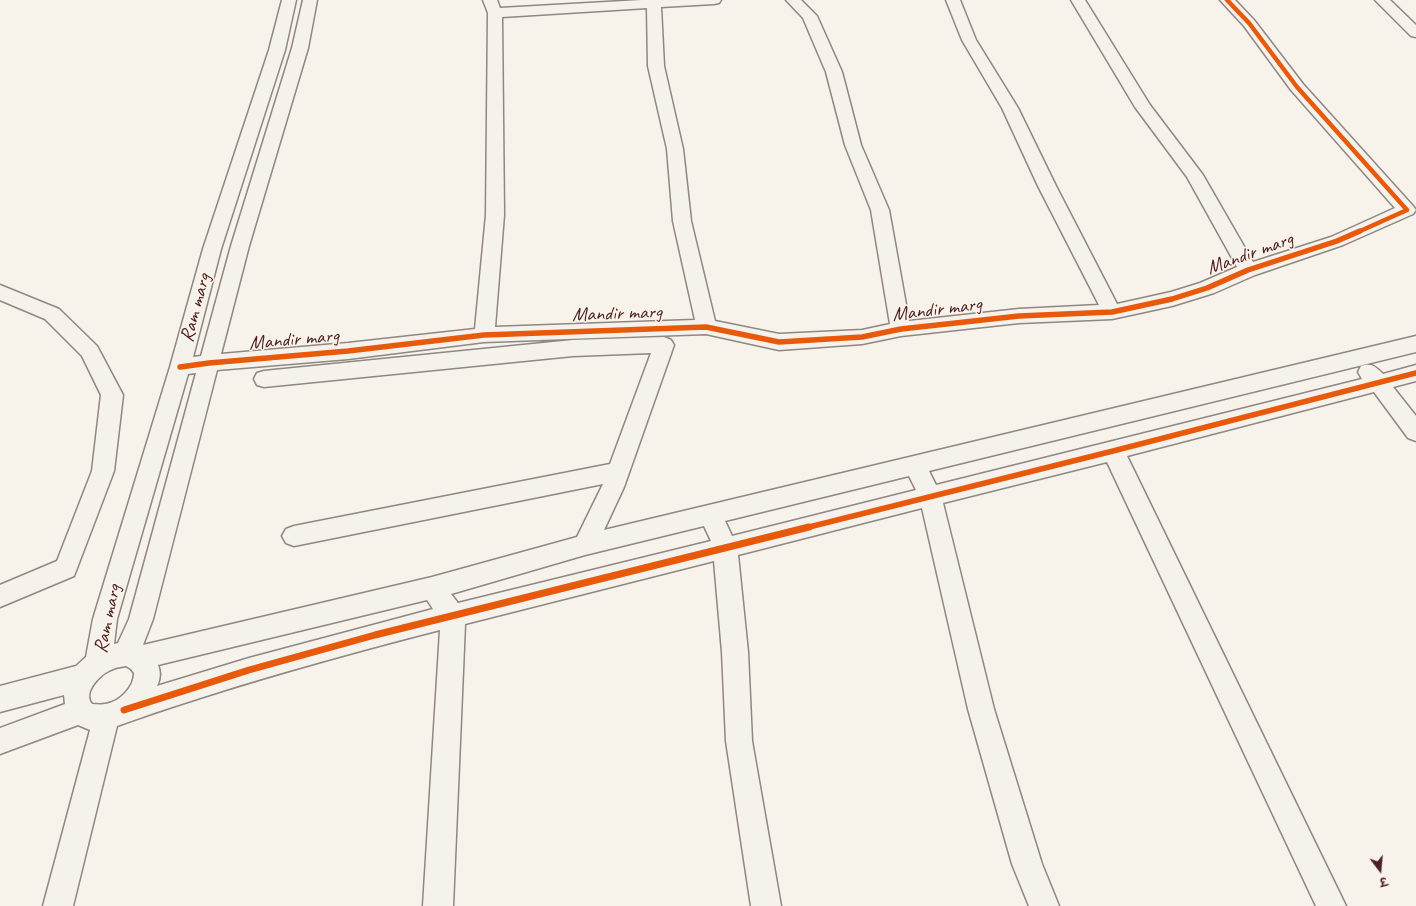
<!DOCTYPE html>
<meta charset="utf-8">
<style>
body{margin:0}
#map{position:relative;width:1416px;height:906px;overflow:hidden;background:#f7f3ea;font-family:Caveat,"Playpen Sans Deva",sans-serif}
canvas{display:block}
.north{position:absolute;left:1360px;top:850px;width:40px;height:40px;-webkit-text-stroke:3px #fcf5e5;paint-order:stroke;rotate:164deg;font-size:11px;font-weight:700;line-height:16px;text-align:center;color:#4a1f2b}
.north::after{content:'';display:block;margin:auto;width:14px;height:18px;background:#4a1f2b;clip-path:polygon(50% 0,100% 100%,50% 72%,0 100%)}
</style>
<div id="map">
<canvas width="1416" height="906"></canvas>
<div class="north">उ</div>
</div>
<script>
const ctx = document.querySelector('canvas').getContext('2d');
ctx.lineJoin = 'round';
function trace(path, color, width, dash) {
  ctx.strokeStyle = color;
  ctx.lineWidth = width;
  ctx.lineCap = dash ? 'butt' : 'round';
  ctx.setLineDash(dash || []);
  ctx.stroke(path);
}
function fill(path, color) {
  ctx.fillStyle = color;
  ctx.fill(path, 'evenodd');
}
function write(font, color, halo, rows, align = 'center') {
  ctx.font = font + ' Caveat,sans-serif';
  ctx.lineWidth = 3;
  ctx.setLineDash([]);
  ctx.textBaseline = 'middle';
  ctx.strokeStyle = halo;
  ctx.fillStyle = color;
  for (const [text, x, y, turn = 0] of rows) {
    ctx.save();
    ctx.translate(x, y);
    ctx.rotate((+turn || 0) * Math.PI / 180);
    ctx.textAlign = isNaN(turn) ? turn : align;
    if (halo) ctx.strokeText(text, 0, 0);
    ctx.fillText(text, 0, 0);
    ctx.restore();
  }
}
const minor = new Path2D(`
 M282,0H296L285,50L221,249L193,357L201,356L231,246L292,48L303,0H317L308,48L249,246L221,354L348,343L475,329L486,215L488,13L483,0H497L500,8L642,0H721L719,3L714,4L661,7L664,66L683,149L691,221L715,321L779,334L862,330L890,324L871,210L845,145L826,72L803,18L786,0H801L817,16L842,72L861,145L889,210L909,321L1019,309L1099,305L1038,186L1002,108L962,40L946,0H960L976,40L1018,108L1056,186L1117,304L1171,292L1200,283L1237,267L1187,177L1135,107L1071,0H1085L1150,105L1203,175L1253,262L1331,237L1395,208L1291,90L1244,26L1220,0H1235L1254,20L1303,84L1413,206L1416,210L1413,214L1343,245L1255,275L1214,293L1172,306L1112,319L1019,323L901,336L862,344L779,350L706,334L484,342L348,359L217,370L153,619L143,645L432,577L577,537L603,484L294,546L286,543L282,536L286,529L294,526L610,464L651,353L573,356L264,387L257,385L254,379L257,373L264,371L573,340L664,337L671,340L674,345L624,487L604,530L1416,336V352L929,471L936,485L1362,379L1358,372L1361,366C1371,363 1375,366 1383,374L1416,365V381L1393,387L1416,416V441L1408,438L1374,392L1127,456L1346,906H1316L1107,462L943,503L994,709L1042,864L1059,906H1029L1012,864L968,709L922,508L738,555L748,652L752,741L781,906H751L726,741L722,652L714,561L465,624L453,906H423L440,630C331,658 223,688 117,726L73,906H43L90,730L78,725L0,754V728L65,704L64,695L0,712V686L76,666L86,657L93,619L170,367L203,249L269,50ZM647,8L648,66L667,149L673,221L695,320L495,327L504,215L502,17ZM196,373L129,619L118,643L114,644L117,619L188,374ZM909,476L916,490L732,536L725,521ZM704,526L711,541L458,603L451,594L585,555ZM427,600L433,609L249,658L157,686C160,680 161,672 158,665ZM126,666L131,669L134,673C134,687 120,702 105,704C101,705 96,704 92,704C82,692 101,673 113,669C117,667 121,667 126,666Z
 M1375,0H1390L1416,25V37L1411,36Z
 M0,285L59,309L97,346L123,395L114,471L74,576L0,607V585L57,561L92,471L101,395L82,356L45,319L0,300Z`);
const cyclewayFar2 = new Path2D(`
 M1227,0L1249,23L1297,87L1407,210L1358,232`);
const cyclewayFar1 = new Path2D(`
 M180,367L209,363L348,351L484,335L706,327L779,342L862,337L901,329L1019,316L1112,312L1172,299L1207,288L1248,270L1337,241L1360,231
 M805,528L1113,451L1416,373`);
const cycleway = new Path2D(`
 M124,710L249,670L375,635L809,527`);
const streetNames = [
 ["Mandir marg",1250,254,-20],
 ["Ram marg",196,308,-75],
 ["Mandir marg",937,310,-7],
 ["Mandir marg",617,314,-2],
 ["Mandir marg",294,340,-5],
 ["Ram marg",108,619,-78]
];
trace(minor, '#908684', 3);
fill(minor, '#f5f2ec');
trace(cyclewayFar2, '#e8590c', 4.5);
trace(cyclewayFar1, '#e8590c', 5.5);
trace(cycleway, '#e8590c', 7);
write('20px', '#4a1f2b', '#fcf5e5', streetNames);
</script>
